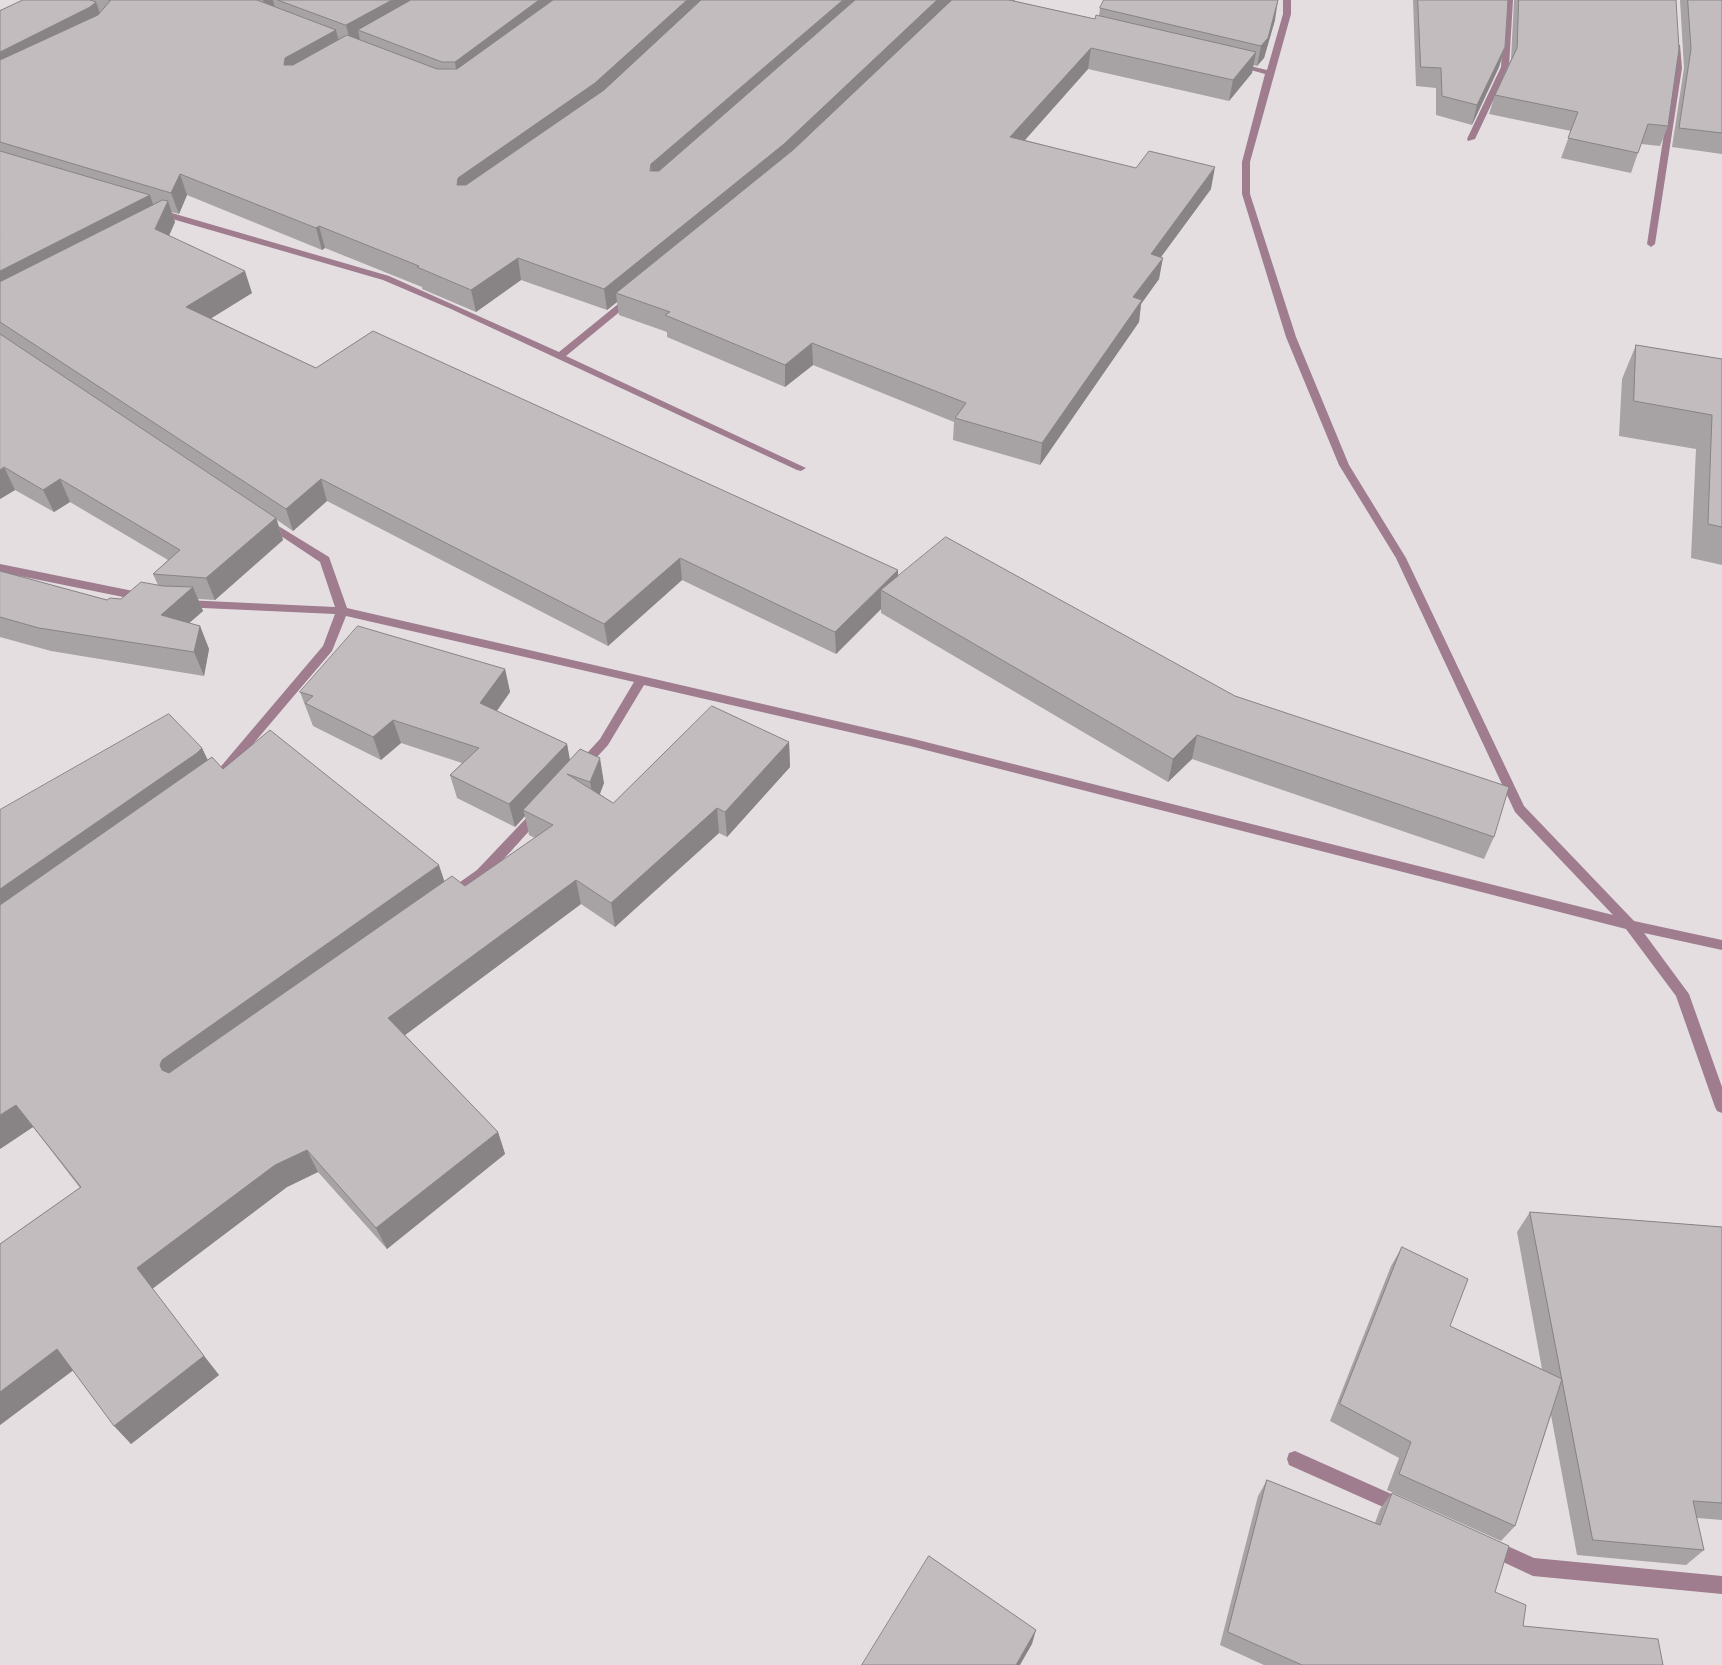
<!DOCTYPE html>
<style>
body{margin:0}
canvas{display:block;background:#e4dee1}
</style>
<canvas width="1722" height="1665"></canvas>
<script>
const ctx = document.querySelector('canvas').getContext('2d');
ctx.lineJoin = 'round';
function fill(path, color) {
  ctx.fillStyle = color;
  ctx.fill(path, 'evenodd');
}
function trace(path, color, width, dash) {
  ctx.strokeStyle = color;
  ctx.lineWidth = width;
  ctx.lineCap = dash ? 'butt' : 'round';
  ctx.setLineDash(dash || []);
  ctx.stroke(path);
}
const minor = new Path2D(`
 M1283,0H1291V14L1250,162V194L1296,337L1349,465L1406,558L1524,806L1634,921L1722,940V950L1644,933L1689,994L1722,1087V1113L1717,1111L1715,1107L1676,996L1626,929L910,746L644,685L608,745L586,769H578L576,766L578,763L600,739L634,682L346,616L332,651L225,777H217L215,774L217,771L323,646L335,614L181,607L179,604L185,600L335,607L320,562L263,524L262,522L267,519L329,557L347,608L910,738L1613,915L1515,812L1396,558L1339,465L1286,337L1242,194V162L1265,74L1233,65L1237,63L1267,70L1283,14Z
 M1505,0H1513L1509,67L1475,139L1468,141L1467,139L1501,67Z
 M1673,43L1680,45L1682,68L1655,244L1651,247L1647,244L1674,68Z
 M158,209L389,276L559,352L628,296H634V300L566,356L806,468L801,471L797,470L451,309L383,280L155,214V210Z
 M0,564L143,593L149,597L143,601L0,572Z
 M537,809L541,811L543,814L541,817C527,833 467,906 446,900L445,896L446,892L477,870L533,811Z
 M1295,1451L1407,1501L1409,1507L1407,1513L1401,1515L1289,1465L1287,1459L1289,1453Z
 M1492,1539L1534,1558L1722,1576V1594L1533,1576L1486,1554L1483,1548L1486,1542Z`);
const wall = new Path2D(`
 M23,0H1015V1L1095,19L1099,16L1100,8L1275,20L1264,58L1257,66L1253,65L1252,73L1229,101L1088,69L1025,140L1211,189L1161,257L1159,279L1141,304L1139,322L1040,465L953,440L954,422L813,365L785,387L667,337V332L619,315L617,302L607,310L521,280L476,312L422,289V287L325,248L322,250L187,195L179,214L171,212L175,222L169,236L252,293L211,318L316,368L898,570V576L1235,696L1494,837L1484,859L1192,759L1168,782L881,613V609L836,654L682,580L608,646L327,501L293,531L277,520L283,540L215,600L198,599L203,611L189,623L200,626L209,649L204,676L51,651L0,637V571L107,600L121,599L158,585L153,574L168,560L70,502L54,512L15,490L0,499V11Z
 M1413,0H1508L1505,47L1499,67L1472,125L1436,115V88L1416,86Z
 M1514,0H1676L1668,126L1660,146L1641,144L1631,173L1561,158L1571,131L1489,114L1495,95L1511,59Z
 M1680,0H1722V154L1672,147L1684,68Z
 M1636,345L1722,359V565L1691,558L1696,449L1619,436L1622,379Z
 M505,669L510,692L497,711L567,744L570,760L604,783L600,794L613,803L789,742L790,767L727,837L719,833L615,927L581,904L405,1035L498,1132L505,1154L387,1249L318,1172L287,1187L152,1289L219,1375L131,1444L73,1370L0,1425V1244L80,1188L33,1127L0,1149L202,748L208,760L223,769L444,881L465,886L535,838L529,835L525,816L515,827L457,798L450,775L462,763L401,743L381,760L313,726L300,692Z
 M1530,1212L1722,1227V1520L1697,1518L1704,1550L1686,1565L1577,1555L1551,1415L1515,1526L1501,1541L1387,1490L1399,1458L1330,1421L1391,1266L1402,1247L1450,1326L1542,1369L1517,1232Z
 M1267,1480L1375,1523L1380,1509L1392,1493L1495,1592L1523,1626L1663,1665H1264L1220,1645L1258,1496Z`);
const shadedWall = new Path2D(`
 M263,0H273L275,9L267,13Z
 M392,0H433L358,30L360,40L351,45L346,25Z
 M539,0H569L458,82L455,62Z
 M687,0H710L598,104L462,199L457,185L458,178Z
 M843,0H866L653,192L651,164Z
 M937,0H957L785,165L616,293L617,302L607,310L604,289Z
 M1278,0L1275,20L1264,58L1257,66L1261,46Z
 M96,2L103,22L0,77V52Z
 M336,30L341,50L290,85L284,65L285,58Z
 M1505,47L1499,67L1472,125L1477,105Z
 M1091,48L1088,69L1009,158L1010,137Z
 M1256,52L1252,73L1229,101L1233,80Z
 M1215,167L1211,189L1147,276L1151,254Z
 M180,174L187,195L179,214L171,193Z
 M150,195L157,216L0,298V271Z
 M168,201L175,222L162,251L155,229Z
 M319,226L325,248L322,250L316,228Z
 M518,258L521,280L476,312L471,290Z
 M1163,258L1159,279L1141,304L1139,322L1040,465L1042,443L1133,297Z
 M245,271L252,293L194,329L186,307Z
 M812,343L813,365L785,387V365Z
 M4,467L15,490L0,499V470Z
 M60,479L70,502L54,512L43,490Z
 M321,479L327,501L293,531L286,509Z
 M276,518L283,540L215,600L206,578Z
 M680,558L682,580L608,646L604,624Z
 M898,570V592L881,590V609L836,654L835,632Z
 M193,587L203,611L171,639L161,615Z
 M200,626L209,649L204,676L194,652Z
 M505,669L510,692L486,726L480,703Z
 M393,720L401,743L381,760L373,737Z
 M1197,735L1192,759L1168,782L1173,759Z
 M789,742L790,767L727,837L725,812Z
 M567,744L571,767L523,810L525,816L515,827L509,804Z
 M202,748L213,772L0,924V889Z
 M600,758L604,783L595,806L590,782Z
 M717,808L719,833L615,927L611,903Z
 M439,865L447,889L176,1082L162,1070L160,1065L162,1060Z
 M576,880L581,904L397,1041L388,1018Z
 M16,1105L33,1127L0,1149V1115Z
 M498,1132L505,1154L387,1249L376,1228Z
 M307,1150L318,1172L287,1187L152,1289L137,1268L275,1165Z
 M57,1349L75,1369L0,1425V1392Z
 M204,1356L219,1375L131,1444L114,1426Z
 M1036,1630L1032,1644L1020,1665H1016Z`);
const building = new Path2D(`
 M23,0H90L96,2L90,7L0,52V11Z
 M109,0H257L336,30L285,58L284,65H293L347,35L437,69H457L553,0H687L595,83L458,178L457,185H466L604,90L701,0H843L651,164L650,171H659L855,0H937L784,144L604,289L518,258L471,290L417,267L419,266L319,226L316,228L180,174L171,193L0,142V60L98,15L110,1Z
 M278,0H392L346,25Z
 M411,0H539L455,62H442L358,30Z
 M952,0H1009L1095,19L1096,15L1256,52L1233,80L1091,48L1010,137L1136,168L1149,151L1215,167L1151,254L1163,258L1133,297L1142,300L1042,443L955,418L966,403L812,343L785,365L665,315L670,312L616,293L793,150Z
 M1104,0H1278L1268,38L1261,46L1100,8Z
 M1418,0H1508L1505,47L1477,105L1442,96L1441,68L1421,67Z
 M1519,0H1676L1679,49L1668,126L1648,124L1638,153L1568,138L1578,112L1495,95L1517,48Z
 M1688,0H1722V133L1679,128L1691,49Z
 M0,151L150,195L0,271Z
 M163,200L168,201L155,229L245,271L186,307L316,368L373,331L898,570L835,632L680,558L604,624L321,479L286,509L0,322V282Z
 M0,334L276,518L206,578L153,574L180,550L60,479L43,490L4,467L0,470Z
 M1636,345L1722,359V527L1708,524L1712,415L1634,401Z
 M946,537L1235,696L1509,787L1494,837L1197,735L1173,759L881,590Z
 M0,571L107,600L110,598L121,599L141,582L163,586L193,587L161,615L200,626L194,652L39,628L0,617Z
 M358,626L505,669L480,703L567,744L509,804L450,775L479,748L393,720L373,737L305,703L313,696L300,692Z
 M712,706L789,742L725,812L717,808L611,903L576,880L388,1018L498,1132L376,1228L307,1150L275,1165L137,1268L204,1356L114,1426L57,1349L0,1392V1244L81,1187L16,1105L0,1115V905L212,757L223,769L270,730L439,865L162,1060L160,1065L162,1070L169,1073L452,876L465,886L553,825L523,810L580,749L600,758L590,782L567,774L613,803Z
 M169,714L202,748L197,753L0,889V810Z
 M1530,1212L1722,1227V1503L1693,1501L1704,1550L1593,1540Z
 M1402,1247L1468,1279L1450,1326L1562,1379L1515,1526L1399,1474L1411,1442L1340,1404Z
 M1267,1480L1380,1525L1392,1493L1509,1546L1495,1592L1526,1605L1523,1626L1658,1639L1663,1665H1302L1228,1632Z
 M929,1556L1036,1630L1016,1665H862Z`);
fill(minor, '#9f7c8e');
fill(wall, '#a7a2a4');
fill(shadedWall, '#888486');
fill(building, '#c2bcbf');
trace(building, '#888486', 1);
</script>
